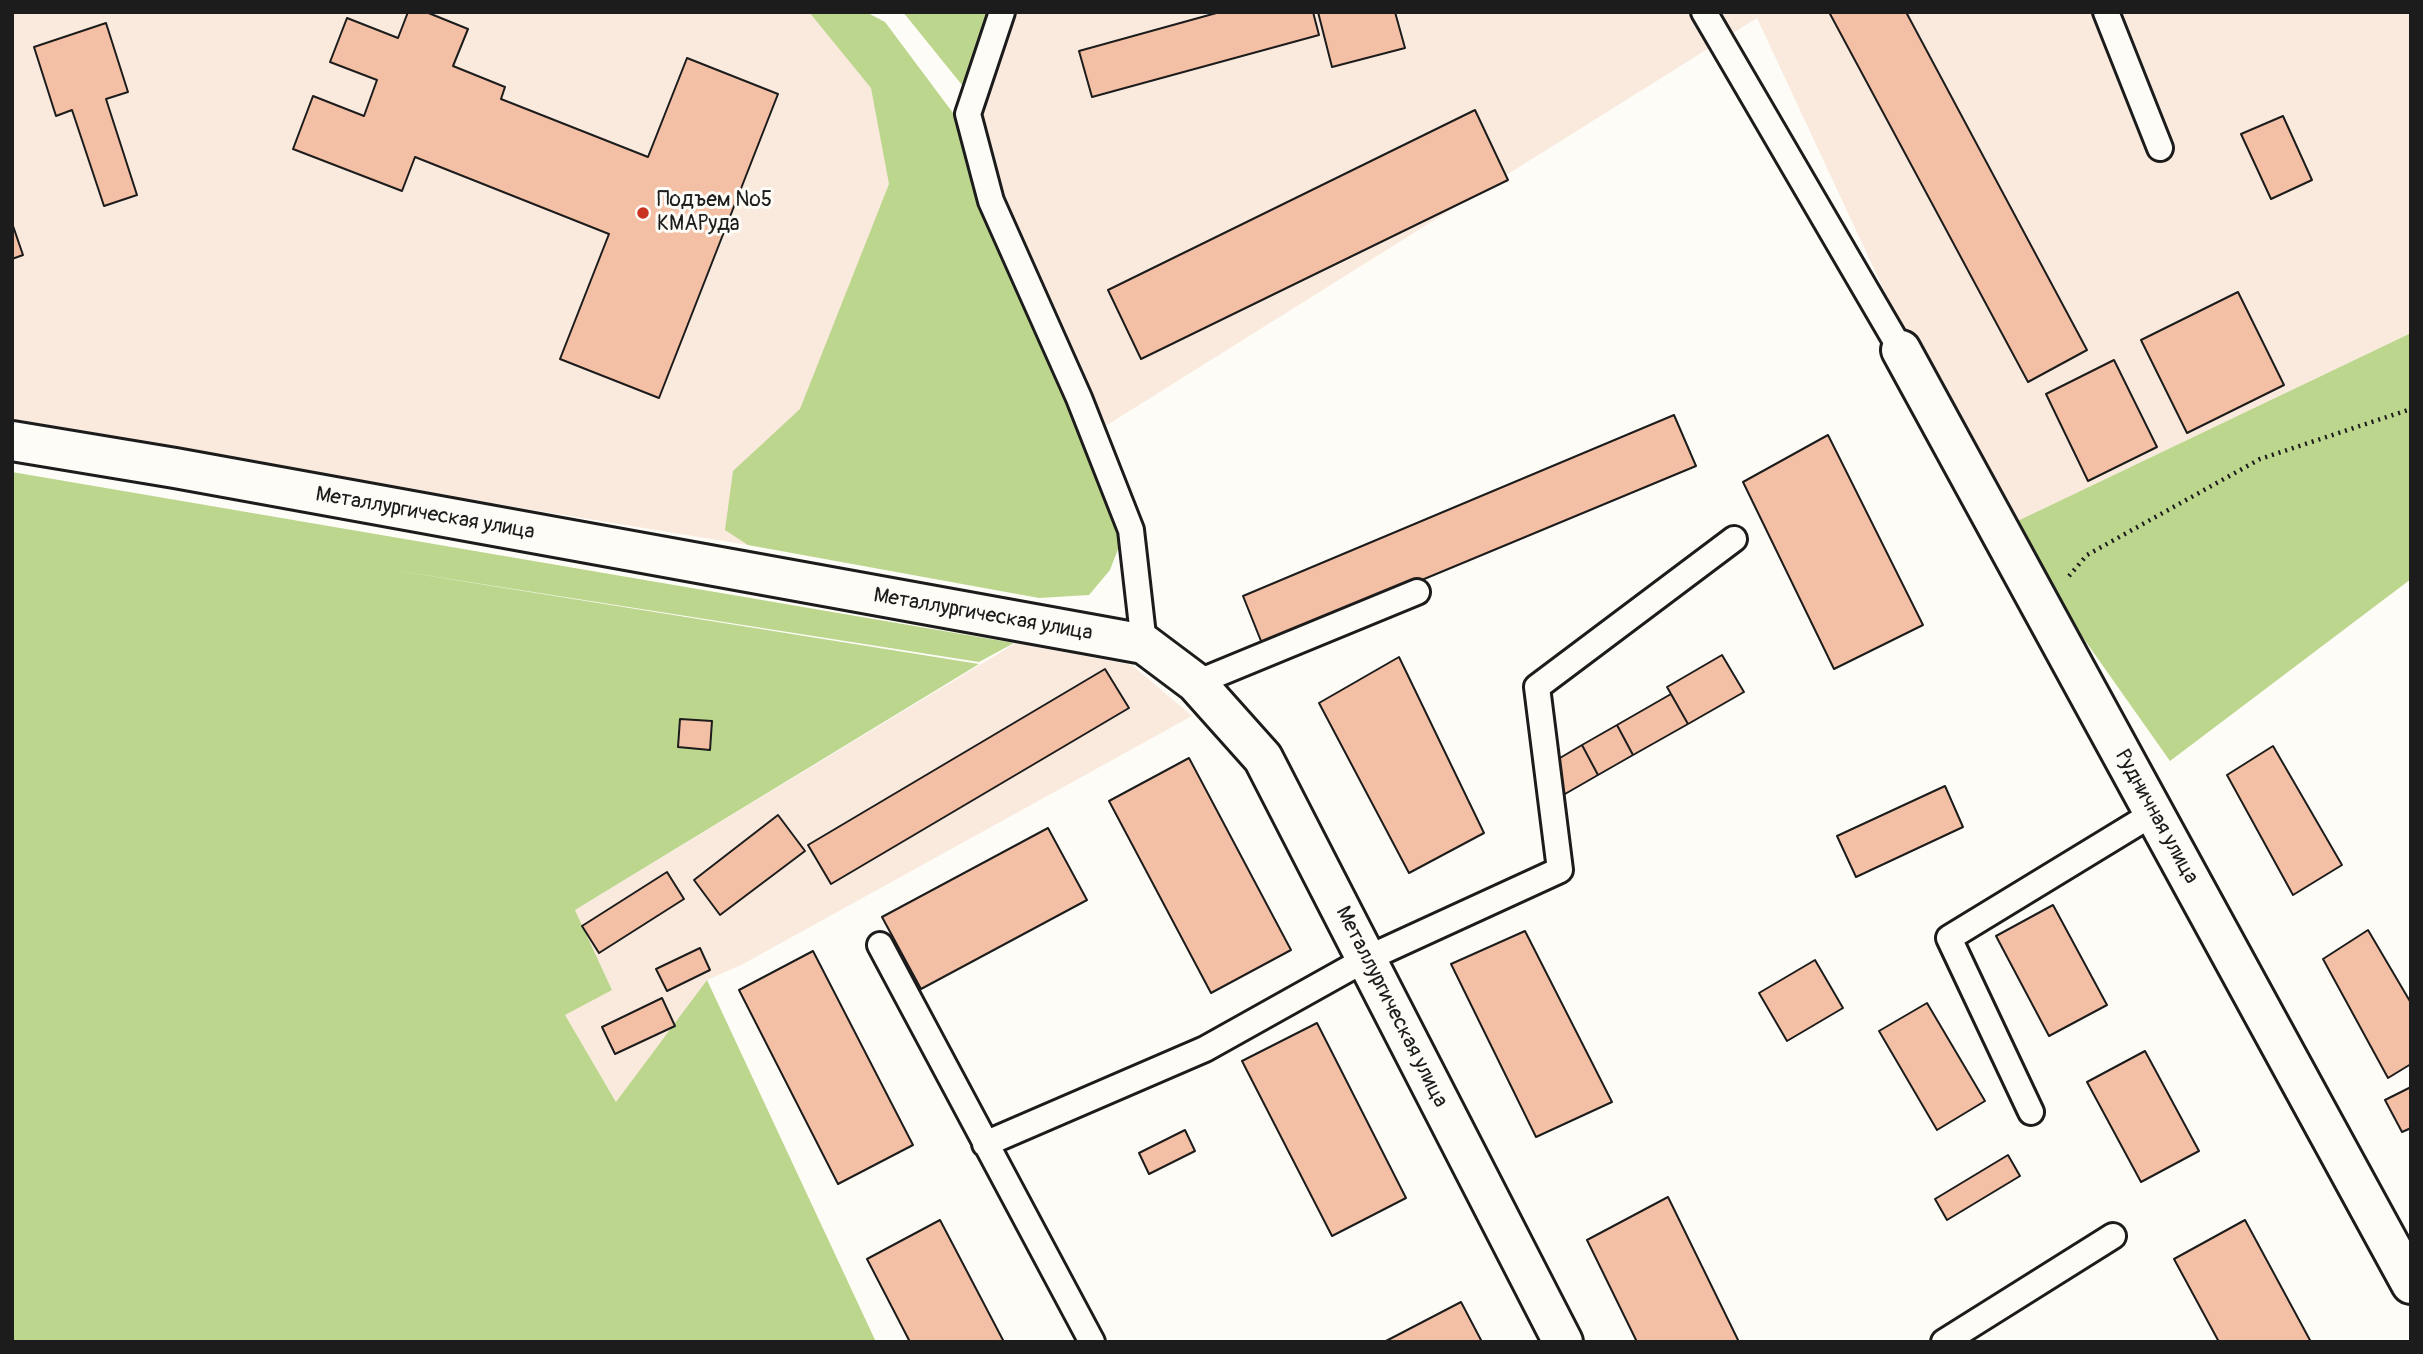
<!DOCTYPE html>
<meta charset="utf-8">
<style>
body{margin:0}
#map{position:relative;width:2423px;height:1354px;overflow:hidden;background:#fdfcf7;font-family:Pangolin,sans-serif}
canvas{display:block}
.frame{position:absolute;inset:0;border:14px solid #1c1c1c;pointer-events:none}
</style>
<div id="map">
<canvas width="2423" height="1354"></canvas>
<div class="frame"></div>
</div>
<script>
const ctx = document.querySelector('canvas').getContext('2d');
ctx.lineJoin = 'round';
function fill(path, color) {
  ctx.fillStyle = color;
  ctx.fill(path, 'evenodd');
}
function trace(path, color, width, dash) {
  ctx.strokeStyle = color;
  ctx.lineWidth = width;
  ctx.lineCap = dash ? 'butt' : 'round';
  ctx.setLineDash(dash || []);
  ctx.stroke(path);
}
function write(font, color, halo, rows, align = 'center') {
  ctx.font = font + ' Pangolin,sans-serif';
  ctx.lineWidth = 6;
  ctx.setLineDash([]);
  ctx.textBaseline = 'middle';
  ctx.strokeStyle = halo;
  ctx.fillStyle = color;
  for (const [text, x, y, turn = 0] of rows) {
    ctx.save();
    ctx.translate(x, y);
    ctx.rotate((+turn || 0) * Math.PI / 180);
    ctx.textAlign = isNaN(turn) ? turn : align;
    if (halo) ctx.strokeText(text, 0, 0);
    ctx.fillText(text, 0, 0);
    ctx.restore();
  }
}
const built = new Path2D(`
 M12,12H820L882,84L904,171L748,545L12,425Z
 M1014,12H2411V333L2005,527L1897,318L1757,18L1080,442L971,186L952,113L987,46L1018,15Z
 M1016,643L1132,665L1192,716L743,964L707,980L617,1103L564,1014L612,990L575,910Z`);
const green = new Path2D(`
 M809,12H866L885,22L959,121L976,202L1112,508L1120,544L1110,570L1089,595L1039,598L748,545L725,530L733,471L800,409L889,184L871,88Z
 M903,12H999L966,90Z
 M2411,333V579L2170,761L2005,527Z
 M12,472L1014,643L979,662L380,568L979,664L575,910L612,990L565,1015L616,1102L707,980L876,1342H12Z`);
const building = new Path2D(`
 M408,12H426L468,29L453,66L505,87L501,99L648,157L687,58L778,94L659,398L560,359L609,234L415,157L402,191L293,149L313,96L364,116L377,80L330,62L347,18L398,38Z
 M1220,12H1313L1319,35L1092,97L1079,51Z
 M1318,12H1395L1405,48L1332,67Z
 M1829,12H1906L2087,350L2028,382Z
 M106,23L128,92L106,99L137,195L104,206L72,110L56,116L34,47Z
 M1475,110L1508,180L1141,359L1108,290Z
 M2283,116L2312,180L2271,199L2241,134Z
 M12,223L23,255L12,259Z
 M2238,292L2284,385L2187,433L2141,340Z
 M2114,360L2157,447L2088,481L2046,394Z
 M1674,415L1696,466L1263,646L1243,596Z
 M1828,435L1923,625L1834,669L1743,482Z
 M1722,655L1744,692L1688,724L1667,687Z
 M1399,657L1484,833L1409,873L1319,703Z
 M1105,669L1129,708L831,884L808,845Z
 M1671,694L1688,724L1633,755L1617,725Z
 M680,719L712,721L710,750L678,747Z
 M1617,725L1633,755L1598,775L1582,745Z
 M1582,745L1598,775L1565,794L1548,765Z
 M2273,746L2342,865L2293,895L2227,775Z
 M1189,758L1291,950L1211,993L1109,801Z
 M1945,786L1963,827L1856,877L1837,836Z
 M778,815L805,851L720,915L694,880Z
 M1048,828L1087,900L921,989L882,917Z
 M667,872L684,899L599,953L582,926Z
 M2053,905L2107,1005L2049,1036L1996,936Z
 M2368,930L2411,1003V1064L2388,1078L2323,959Z
 M1525,931L1612,1102L1536,1137L1451,964Z
 M700,948L710,970L667,991L656,969Z
 M813,951L913,1145L838,1184L739,990Z
 M1815,960L1843,1008L1787,1041L1759,993Z
 M662,998L675,1026L615,1054L602,1027Z
 M1927,1003L1985,1101L1937,1130L1879,1031Z
 M1317,1023L1406,1198L1332,1236L1242,1061Z
 M2145,1051L2199,1151L2141,1182L2087,1082Z
 M2411,1087V1128L2402,1132L2385,1100Z
 M1185,1130L1195,1151L1149,1174L1139,1153Z
 M2008,1155L2020,1176L1947,1220L1935,1199Z
 M1668,1197L1739,1342H1637L1587,1240Z
 M940,1220L1004,1342H910L867,1259Z
 M2245,1220L2311,1342H2219L2174,1259Z
 M1461,1302L1482,1342H1386V1341Z`);
const path = new Path2D(`
 M2069,576L2087,555L2260,459L2411,409`);
const service = new Path2D(`
 M1002,12L968,114L991,201L1079,398L1131,530L1144,644
 M1704,12L1901,350
 M2106,12L2160,148
 M1196,683L1417,592
 M880,945L1092,1342
 M2031,1112L1949,938L2154,813
 M985,1144L1205,1049L1366,959L1560,870L1537,687L1734,539
 M1944,1342L2113,1236`);
const minor = new Path2D(`
 M1901,350L2411,1284`);
const tertiary = new Path2D(`
 M12,441L175,468L1144,644L1196,683L1263,758L1563,1342`);
const markers = [
 [643,213,7,"#c8321e"]
];
const poiNames = [
 ["Подъем №5",657,201],
 ["КМАРуда",657,225]
];
const streetNames = [
 ["Металлургическая улица",425,514,10],
 ["Металлургическая улица",983,615,10],
 ["Рудничная улица",2156,817,61],
 ["Металлургическая улица",1391,1007,63]
];
fill(built, '#faeade');
fill(green, '#bdd68d');
fill(building, '#f4c0a5');
trace(building, '#1c1c1c', 2);
trace(service, '#1c1c1c', 30);
trace(minor, '#1c1c1c', 44);
trace(tertiary, '#1c1c1c', 44);
trace(path, '#1c1c1c', 4.5, [2, 5]);
trace(service, '#fdfcf7', 24);
trace(minor, '#fdfcf7', 38);
trace(tertiary, '#fdfcf7', 38);
for (const [x, y, r, color] of markers) {
  const dot = new Path2D();
  dot.arc(x, y, r, 0, 2 * Math.PI);
  ctx.fillStyle = color;
  ctx.fill(dot);
  trace(dot, '#fdfcf7', 2.5);
}
write('21px', '#1c1c1c', '#fdfcf7', poiNames, 'left');
write('21px', '#1c1c1c', '#fdfcf7', streetNames);
</script>
